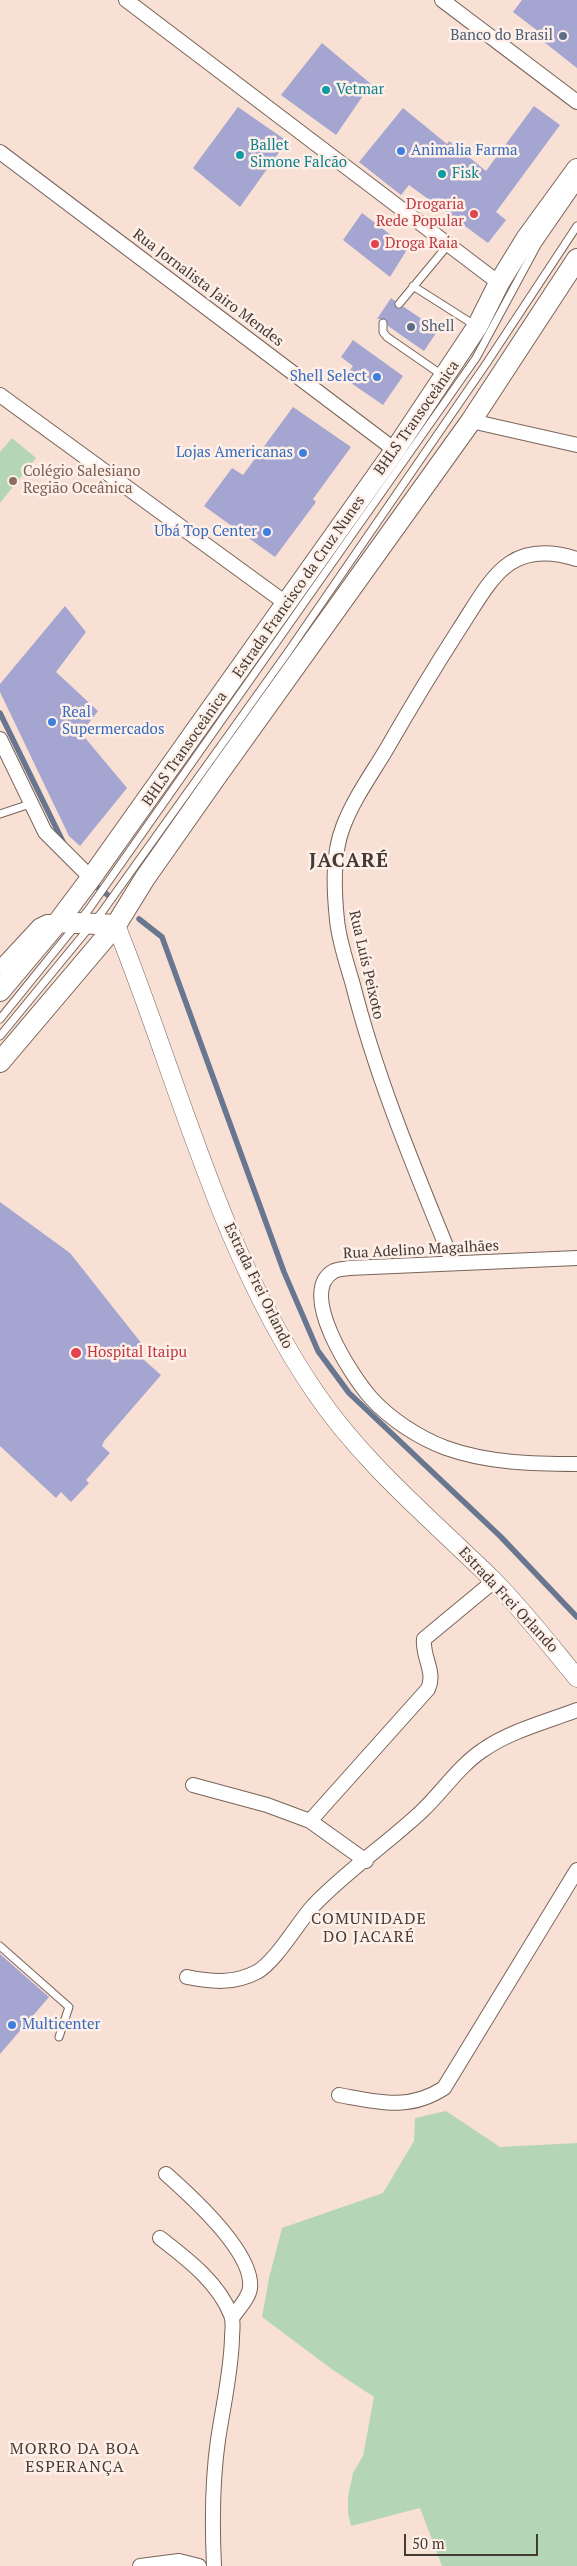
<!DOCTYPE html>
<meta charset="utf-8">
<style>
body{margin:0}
#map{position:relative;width:577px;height:2566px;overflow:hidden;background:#f8e0d4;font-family:"PT Serif",serif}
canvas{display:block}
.scale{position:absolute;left:404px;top:2534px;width:134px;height:22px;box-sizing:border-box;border:2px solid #443a35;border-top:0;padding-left:6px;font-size:15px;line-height:18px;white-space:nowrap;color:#443a35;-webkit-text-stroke:4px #fef0e8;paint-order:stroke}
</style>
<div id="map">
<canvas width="577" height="2566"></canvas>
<div class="scale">50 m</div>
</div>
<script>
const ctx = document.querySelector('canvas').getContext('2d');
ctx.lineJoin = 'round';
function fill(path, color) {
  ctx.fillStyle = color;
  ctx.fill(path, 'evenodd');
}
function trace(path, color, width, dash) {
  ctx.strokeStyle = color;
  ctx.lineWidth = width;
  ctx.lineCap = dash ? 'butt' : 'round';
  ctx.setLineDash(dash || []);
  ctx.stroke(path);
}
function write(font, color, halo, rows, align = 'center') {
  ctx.font = font + ' "PT Serif",serif';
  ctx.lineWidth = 5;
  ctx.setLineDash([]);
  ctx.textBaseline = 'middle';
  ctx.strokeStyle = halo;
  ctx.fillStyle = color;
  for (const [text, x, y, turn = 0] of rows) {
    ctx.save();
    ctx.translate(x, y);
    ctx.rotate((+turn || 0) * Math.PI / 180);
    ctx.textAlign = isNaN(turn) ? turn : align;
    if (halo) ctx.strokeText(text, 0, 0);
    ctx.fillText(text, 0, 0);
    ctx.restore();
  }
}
const green = new Path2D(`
 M12,438L36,458L0,503V452Z
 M446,2111L500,2147L577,2143V2566H442L420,2508L351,2526L348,2513V2496L353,2473L363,2456L374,2397L333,2370L262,2317L269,2278L282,2228L383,2193L414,2141L415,2118Z`);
const stream = new Path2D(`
 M0,713L64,844
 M92,883L113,899
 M139,919L162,937L284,1272L318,1351L349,1393L501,1537L577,1617`);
const building = new Path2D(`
 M522,0H577V68L544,42L547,38L513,12Z
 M322,43L371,84L336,135L281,95Z
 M534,106L560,125L496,212L506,220L488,243L409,185L401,195L359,162L403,108L447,144L449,141L486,171Z
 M238,107L287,141L240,207L193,168Z
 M362,213L408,248L390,277L343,240Z
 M391,298L395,301L396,308L404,307L438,330L424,351L388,326L386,319H377Z
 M353,340L403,376L383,405L351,383L354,379L347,375L353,366L341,357Z
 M293,407L351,447L313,499L316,502L275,557L204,506L232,468L243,475Z
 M65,606L86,632L56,672L98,711L81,733L127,788L80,846L69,836L0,692V684Z
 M0,1202L70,1253L142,1344L135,1352L161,1375L104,1441L102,1446L110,1453L86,1480L89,1483L71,1502L61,1492L56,1498L0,1446Z
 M0,1954L49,1997L0,2054Z`);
const service = new Path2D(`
 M413,286L476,326
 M399,304L448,245
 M383,323V332L387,337L442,375
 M0,814L30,804
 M0,1019L89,909L476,358L537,245L577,187
 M0,1036L102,912L288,652L486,364L577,226
 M0,1946L69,2007L59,2037`);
const minor = new Path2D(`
 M126,0L499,283
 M442,0L577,102
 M0,152L395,450
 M0,395L287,604
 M471,421L577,445
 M0,739L45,832L91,878
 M0,968L39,926L47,922H58
 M577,1258L349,1268C345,1269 338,1269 334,1271C296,1292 353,1378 371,1398C390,1419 419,1438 446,1448C488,1463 533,1464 577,1464
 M453,1263C416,1172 377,1080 353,985C347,964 339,941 337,920C334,891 332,855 343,827C353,800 371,775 386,750C409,710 433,670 458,631C491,581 507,537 577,559
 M193,1785L267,1805L310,1821L366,1861
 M310,1821L428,1689C436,1672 422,1657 424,1639L494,1581
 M187,1977C212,1982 234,1984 257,1972C276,1961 297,1924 313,1906C346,1871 387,1844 422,1811C442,1792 460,1765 483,1750C510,1731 546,1722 577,1710
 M339,2095C378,2102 409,2111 444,2088L577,1870
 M166,2174C191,2196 254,2253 250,2288C249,2298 238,2309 232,2318
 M160,2238C187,2259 218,2282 231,2315C234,2322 232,2331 232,2338C231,2373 223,2406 218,2440C212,2482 212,2524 214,2566
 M140,2566L179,2561L199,2566`);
const tertiary = new Path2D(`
 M116,925C179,1081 219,1251 315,1392C363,1463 431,1519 492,1579C522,1609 549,1644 577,1678`);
const secondary = new Path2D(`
 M58,922L116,925
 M0,991L58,922L91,878L395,450L477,327L499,283L526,239L577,169
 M0,1062L116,925L145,878L216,777L471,421L577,259`);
const markers = [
 [563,36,5,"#5c6f8a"],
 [326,90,5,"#0f9aa8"],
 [401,151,5,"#3f7fe0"],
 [240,155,5,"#0f9aa8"],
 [442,174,5,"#0f9aa8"],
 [474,214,5,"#e0444e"],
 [375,244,5,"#e0444e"],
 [411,327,5,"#5c6f8a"],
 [377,377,5,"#3f7fe0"],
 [303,453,5,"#3f7fe0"],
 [13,481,5,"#8d6e63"],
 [267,532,5,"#3f7fe0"],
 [52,722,5,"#3f7fe0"],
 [76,1353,6,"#e0444e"],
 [12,2025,5,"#3f7fe0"]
];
const serviceNames = [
 ["Banco do Brasil",553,36],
 ["Shell",421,327,"left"]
];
const cultureNames = [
 ["Vetmar",336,90],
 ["Ballet",250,146],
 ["Simone Falcão",250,163],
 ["Fisk",452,174]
];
const shopNames = [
 ["Animalia Farma",411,151],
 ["Shell Select",367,377,"right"],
 ["Lojas Americanas",293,453,"right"],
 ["Ubá Top Center",257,532,"right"],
 ["Real",62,713],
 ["Supermercados",62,730],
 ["Multicenter",22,2025]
];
const healthNames = [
 ["Drogaria",464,205,"right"],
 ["Rede Popular",464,222,"right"],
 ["Droga Raia",385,244],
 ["Hospital Itaipu",87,1353]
];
const streetNames = [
 ["Rua Jornalista Jairo Mendes",208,288,37],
 ["BHLS Transoceânica",417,418,-55],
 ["Estrada Francisco da Cruz Nunes",299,587,-55],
 ["BHLS Transoceânica",185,749,-55],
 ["Rua Luís Peixoto",366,965,77],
 ["Rua Adelino Magalhães",421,1250,-3],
 ["Estrada Frei Orlando",258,1286,64],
 ["Estrada Frei Orlando",508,1600,47]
];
const educationNames = [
 ["Colégio Salesiano",23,472],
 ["Região Oceânica",23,489]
];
const neighbourhoodNames = [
 ["COMUNIDADE",369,1919],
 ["DO JACARÉ",369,1937],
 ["MORRO DA BOA",75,2449],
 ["ESPERANÇA",75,2467]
];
const districtNames = [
 ["JACARÉ",349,861]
];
fill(green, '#b4d6b5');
trace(stream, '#68768f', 5.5);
fill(building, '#a4a5d0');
trace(service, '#796459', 9);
trace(minor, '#796459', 16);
trace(tertiary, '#796459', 19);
trace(secondary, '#796459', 22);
trace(service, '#fff', 7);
trace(minor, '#fff', 14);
trace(tertiary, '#fff', 18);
trace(secondary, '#fff', 20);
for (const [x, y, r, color] of markers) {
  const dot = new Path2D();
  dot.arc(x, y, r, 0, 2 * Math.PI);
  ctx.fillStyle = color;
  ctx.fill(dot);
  trace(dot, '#fef0e8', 2);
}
write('15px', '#4e5e75', '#fef0e8', serviceNames, 'right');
write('15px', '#0d838f', '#fef0e8', cultureNames, 'left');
write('15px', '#366cbe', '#fef0e8', shopNames, 'left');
write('15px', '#be3a42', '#fef0e8', healthNames, 'left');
write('15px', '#443a35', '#fef0e8', streetNames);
write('15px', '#785e54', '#fef0e8', educationNames, 'left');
ctx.letterSpacing = '1px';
write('16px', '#443a35', '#fef0e8', neighbourhoodNames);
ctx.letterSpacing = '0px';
ctx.letterSpacing = '1px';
write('bold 20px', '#443a35', '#fef0e8', districtNames);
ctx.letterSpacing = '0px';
</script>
